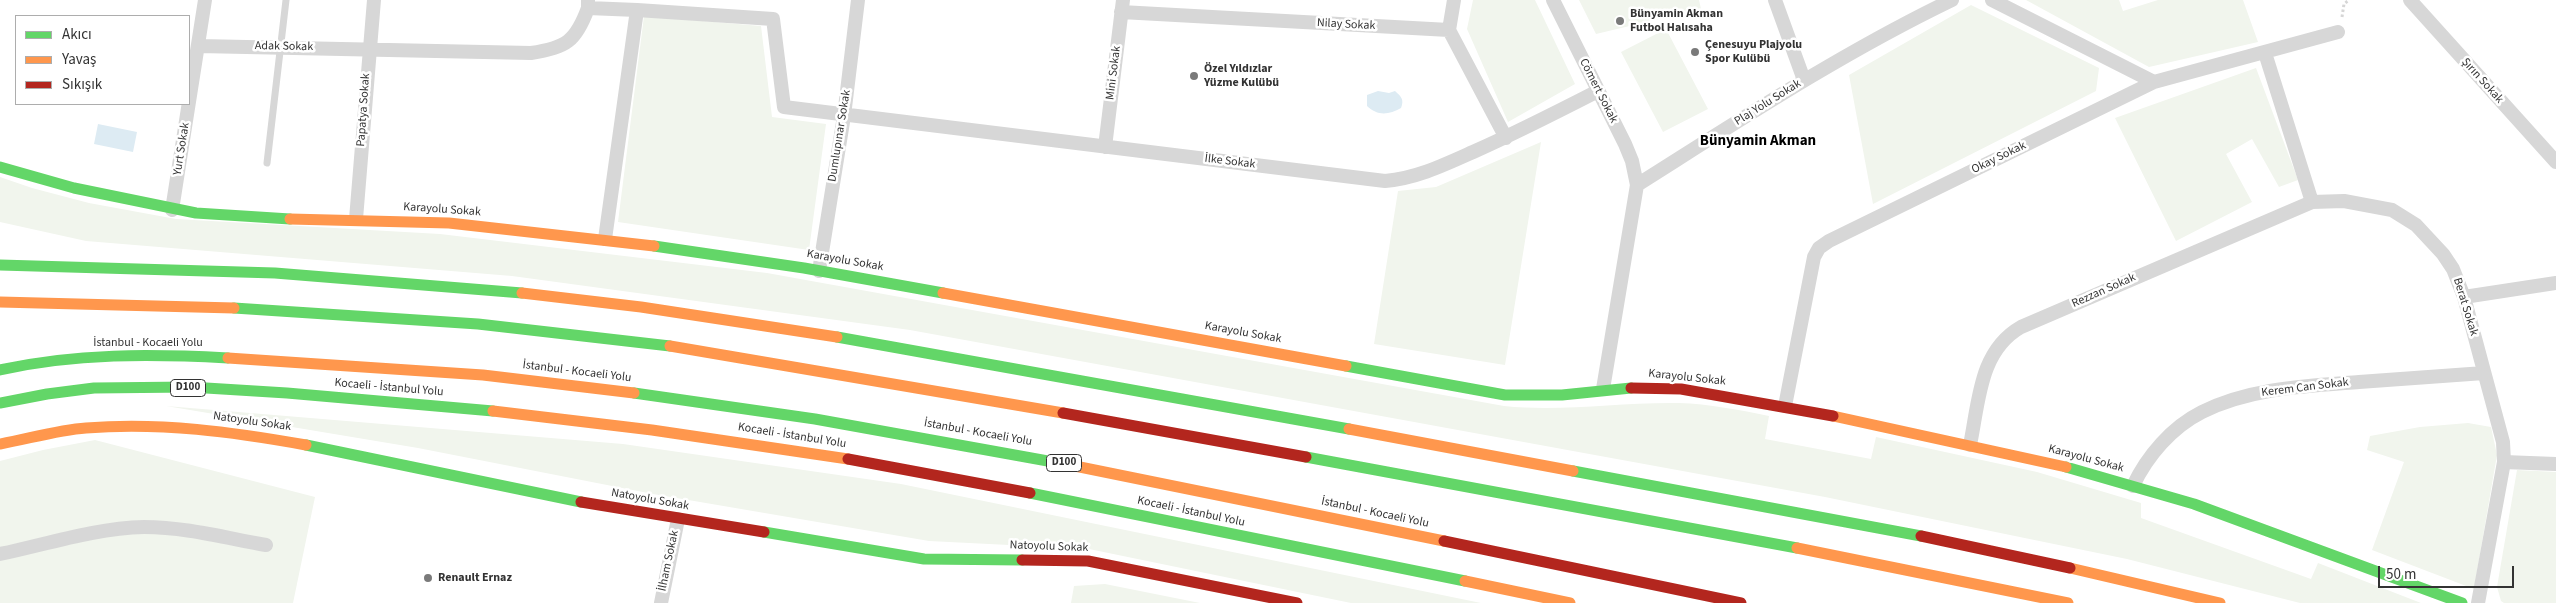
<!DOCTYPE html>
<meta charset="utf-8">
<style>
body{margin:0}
#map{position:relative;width:2556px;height:603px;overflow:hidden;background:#fff;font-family:"Source Sans 3",sans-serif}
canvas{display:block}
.legend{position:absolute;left:15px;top:15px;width:175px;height:90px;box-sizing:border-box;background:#fff;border:1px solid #adadad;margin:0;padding:6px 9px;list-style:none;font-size:15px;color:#333}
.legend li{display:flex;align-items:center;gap:10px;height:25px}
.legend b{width:25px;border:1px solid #adadad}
.scale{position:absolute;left:2378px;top:566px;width:136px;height:22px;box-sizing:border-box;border:2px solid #333;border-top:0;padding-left:6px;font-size:15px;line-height:18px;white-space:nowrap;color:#333;-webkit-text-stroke:4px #fff;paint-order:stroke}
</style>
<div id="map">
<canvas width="2556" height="603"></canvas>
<ul class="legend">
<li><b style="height:6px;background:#63d668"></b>Akıcı</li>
<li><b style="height:6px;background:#ff974d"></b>Yavaş</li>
<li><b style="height:6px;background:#b3261e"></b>Sıkışık</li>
</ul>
<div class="scale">50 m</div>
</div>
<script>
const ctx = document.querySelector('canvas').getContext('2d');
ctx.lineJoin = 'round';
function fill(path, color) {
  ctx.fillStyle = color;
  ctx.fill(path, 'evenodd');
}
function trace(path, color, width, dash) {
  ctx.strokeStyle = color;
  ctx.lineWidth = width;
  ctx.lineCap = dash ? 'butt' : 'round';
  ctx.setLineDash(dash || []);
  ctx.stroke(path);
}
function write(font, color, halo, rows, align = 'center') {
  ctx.font = font + ' "Source Sans 3",sans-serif';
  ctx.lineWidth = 5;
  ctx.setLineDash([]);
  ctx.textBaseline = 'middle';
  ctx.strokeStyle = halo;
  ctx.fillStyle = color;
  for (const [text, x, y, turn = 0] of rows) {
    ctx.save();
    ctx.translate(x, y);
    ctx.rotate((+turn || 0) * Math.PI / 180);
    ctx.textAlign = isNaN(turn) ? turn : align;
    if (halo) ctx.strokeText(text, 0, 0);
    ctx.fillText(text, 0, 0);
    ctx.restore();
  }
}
const green = new Path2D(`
 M1473,0H1535L1575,84L1508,122L1467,29Z
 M1579,0H1699L1701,9L1596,34Z
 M2026,0H2119L2123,11L2158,0H2243L2258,42L2149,67Z
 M1971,5L2099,68L2096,91L1873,204L1849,75Z
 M644,16L761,26L772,117L826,124L809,250L618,222Z
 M1666,29L1708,109L1663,132L1621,52Z
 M2256,68L2298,180L2279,187L2252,139L2226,154L2252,202L2176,241L2115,118Z
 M1541,142L1505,365L1374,344L1398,191L1436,187Z
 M0,177L32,188L89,203L176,219L440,234L767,273L1504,406C1562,412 1620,402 1679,403C1709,404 1740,410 1769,416L1765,439L1871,459L1876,437L2037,472L2141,503V518L2311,579L2318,563L2421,603H2300L2127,559L1825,497L910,330L512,276L86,241L0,222Z
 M166,406L623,444L901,484L1481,603H1351L1089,549L929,541L653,494L418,448Z
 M2468,423L2491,427L2497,455L2474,589L2372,550L2404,462L2367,450L2370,436L2420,427Z
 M95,440L315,497L293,603H0V461L43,450Z
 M2517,470L2556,472V603H2504L2501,601L2497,587Z
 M1105,584L1200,603H1071L1074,586Z`);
const water = new Path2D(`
 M1378,91L1389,93L1395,91C1402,97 1404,100 1401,108C1389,115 1377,116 1367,106V95Z
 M98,124L137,132L133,152L94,144Z`);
const path = new Path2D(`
 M2342,17L2344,4L2349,0`);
const lane = new Path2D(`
 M267,163L286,0`);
const street = new Path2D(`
 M588,0V8L637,10
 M1553,0L1625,144L1632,161L1637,185L1603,389
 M1775,0L1804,80
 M1992,0L2154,82
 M2410,0L2556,162
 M1121,12L1449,30
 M1449,30L1506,138
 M1449,30L1454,0
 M199,46L531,53C566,48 576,41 588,8
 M2265,53L2312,202
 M1105,147L1123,0
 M1637,185C1740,120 1842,53 1952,0
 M172,210L205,0
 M356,219L374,0
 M605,239L637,10L773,19L784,107L1385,181C1417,178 1444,165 1473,152C1516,133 1557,112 1598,91
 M819,271L844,116L858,0
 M2464,297L2556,283
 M1785,406L1814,257L1819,248L1829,241L2154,82L2338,32
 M1970,445C1979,402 1979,351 2021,327L2312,202L2344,201L2392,210L2416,225L2443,254L2453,269L2464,297L2503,442L2504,462L2478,603
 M2504,462L2556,464
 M2133,486C2147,456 2172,427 2202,412C2250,388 2306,386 2359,382C2400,379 2442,376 2484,373
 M0,554C47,544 96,528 144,527C185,527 226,538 266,545
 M661,603L678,519`);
const fast = new Path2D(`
 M0,167L74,188L196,213L290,219
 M654,246L804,268L943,293
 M0,265L275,273L522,293
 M234,308L478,324L670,346
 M837,337L1349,429
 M1346,366L1505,395H1562L1631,388
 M0,370C75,353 152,354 228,358
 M634,393L815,419L1070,465
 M0,403L47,394L94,388L190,387L287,393L493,411
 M306,445L581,502
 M1306,457L1797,548
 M2066,467L2194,504L2462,603
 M1573,471L1921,536
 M1030,493L1465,581
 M764,532L924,559L1022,560`);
const slow = new Path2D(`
 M290,219L449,223L654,246
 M522,293L641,307L837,337
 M943,293L1346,366
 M0,302L234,308
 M670,346L1063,413
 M228,358L483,375L634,393
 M493,411L652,430L848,459
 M1833,416L2066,467
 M1349,429L1573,471
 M0,444C28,439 58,430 86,428C161,422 233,432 306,445
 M1070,465L1444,541
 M1797,548L2068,603
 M2070,568L2220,603
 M1465,581L1570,603`);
const jam = new Path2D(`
 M1631,388L1681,389L1833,416
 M1063,413L1306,457
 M848,459L1030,493
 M581,502L764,532
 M1921,536L2070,568
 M1444,541L1741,603
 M1022,560L1088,561L1297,603`);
const markers = [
 [1620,21,5,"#7a7a7a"],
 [1695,52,5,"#7a7a7a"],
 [1194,76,5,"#7a7a7a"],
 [428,578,5,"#7a7a7a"]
];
const shields = [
 [188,388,35],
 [1064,463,35]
];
const shieldNames = [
 ["D100",188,388],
 ["D100",1064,463]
];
const poiNames = [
 ["Bünyamin Akman",1630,14],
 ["Futbol Halısaha",1630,28],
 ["Çenesuyu Plajyolu",1705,45],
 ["Spor Kulübü",1705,59],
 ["Özel Yıldızlar",1204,69],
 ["Yüzme Kulübü",1204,83],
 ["Renault Ernaz",438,578]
];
const streetNames = [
 ["Nilay Sokak",1346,25,3],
 ["Adak Sokak",284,47,1],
 ["Mini Sokak",1114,73,-83],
 ["Şırın Sokak",2482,81,48],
 ["Cömert Sokak",1598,91,63],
 ["Plaj Yolu Sokak",1768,103,-32],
 ["Papatya Sokak",364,110,-86],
 ["Dumlupınar Sokak",840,136,-81],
 ["Yurt Sokak",182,149,-81],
 ["Okay Sokak",1999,158,-26],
 ["İlke Sokak",1230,162,7],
 ["Karayolu Sokak",442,210,4],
 ["Karayolu Sokak",845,261,10],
 ["Rezzan Sokak",2104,291,-24],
 ["Berat Sokak",2465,307,73],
 ["Karayolu Sokak",1243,333,10],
 ["İstanbul - Kocaeli Yolu",148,343],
 ["İstanbul - Kocaeli Yolu",577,372,7],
 ["Karayolu Sokak",1687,378,6],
 ["Kocaeli - İstanbul Yolu",389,388,5],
 ["Kerem Can Sokak",2305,388,-7],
 ["Natoyolu Sokak",252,422,8],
 ["İstanbul - Kocaeli Yolu",978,433,10],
 ["Kocaeli - İstanbul Yolu",792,436,9],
 ["Karayolu Sokak",2086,459,15],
 ["Natoyolu Sokak",650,500,10],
 ["Kocaeli - İstanbul Yolu",1191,512,12],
 ["İstanbul - Kocaeli Yolu",1375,513,12],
 ["Natoyolu Sokak",1049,547,2],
 ["İlham Sokak",669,561,-78]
];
const quarterNames = [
 ["Bünyamin Akman",1758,142]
];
fill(green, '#f1f5ed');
fill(water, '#ddebf3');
trace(path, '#d6d6d6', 3, [2.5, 2.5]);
trace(lane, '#d7d7d7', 7);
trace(street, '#d7d7d7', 14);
trace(fast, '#63d668', 11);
trace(slow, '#ff974d', 11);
trace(jam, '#b3261e', 11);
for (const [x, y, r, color] of markers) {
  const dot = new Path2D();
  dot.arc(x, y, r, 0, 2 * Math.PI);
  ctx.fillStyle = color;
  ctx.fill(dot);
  trace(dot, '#fff', 2);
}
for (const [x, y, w] of shields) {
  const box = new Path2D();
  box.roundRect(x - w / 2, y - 8.5, w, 17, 4);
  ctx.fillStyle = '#fff';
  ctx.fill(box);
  trace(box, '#333', 1);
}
write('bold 11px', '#333', null, shieldNames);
write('bold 12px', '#333', '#fff', poiNames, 'left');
write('12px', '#333', '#fff', streetNames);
write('bold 15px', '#000', '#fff', quarterNames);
</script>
